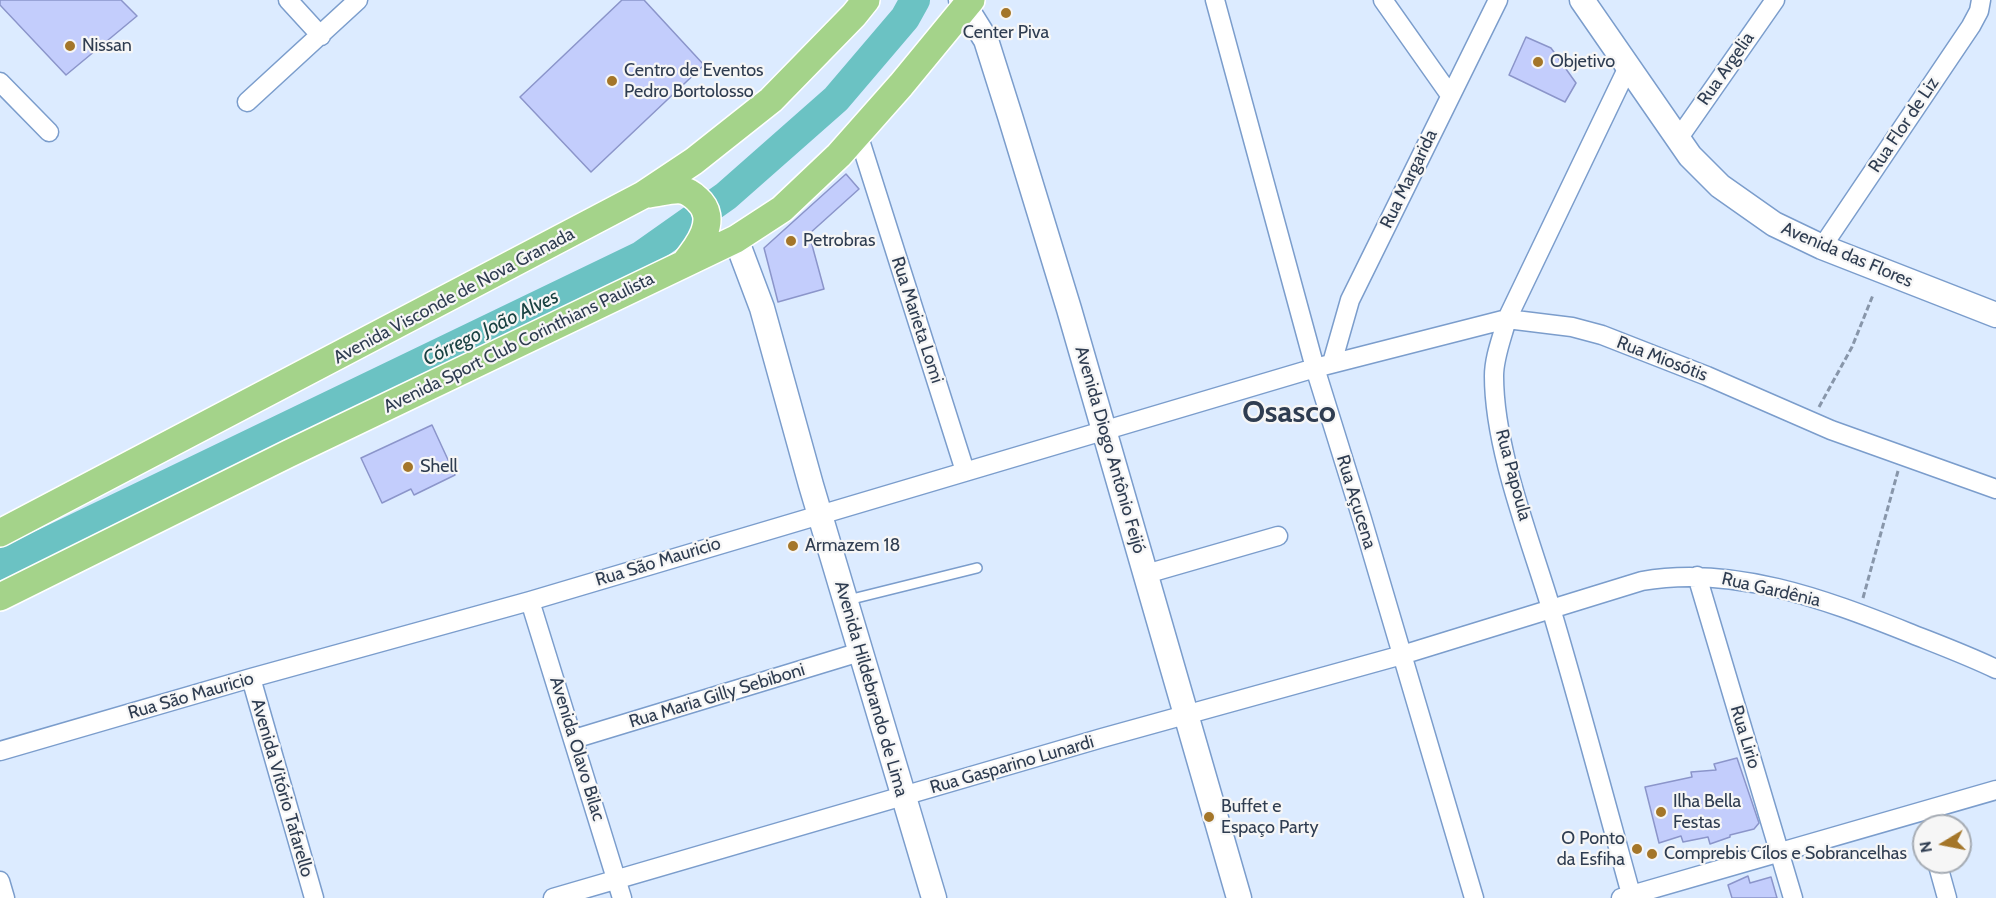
<!DOCTYPE html>
<meta charset="utf-8">
<style>
body{margin:0}
#map{position:relative;width:1996px;height:898px;overflow:hidden;background:#dcebff;font-family:Cabin,sans-serif}
canvas{display:block}
.north{position:absolute;left:1912px;top:814px;width:60px;height:60px;box-sizing:border-box;background:#f6f6f6;border:2px solid #a6acb4;border-radius:50%;rotate:260deg;font-size:16px;font-weight:700;line-height:24px;text-align:center;color:#2f3d51}
.north::after{content:'';display:block;margin:auto;width:21px;height:27px;background:#a47629;clip-path:polygon(50% 0,100% 100%,50% 72%,0 100%)}
</style>
<div id="map">
<canvas width="1996" height="898"></canvas>
<div class="north">N</div>
</div>
<script>
const ctx = document.querySelector('canvas').getContext('2d');
ctx.lineJoin = 'round';
function trace(path, color, width, dash) {
  ctx.strokeStyle = color;
  ctx.lineWidth = width;
  ctx.lineCap = dash ? 'butt' : 'round';
  ctx.setLineDash(dash || []);
  ctx.stroke(path);
}
function fill(path, color) {
  ctx.fillStyle = color;
  ctx.fill(path, 'evenodd');
}
function write(font, color, halo, rows, align = 'center') {
  ctx.font = font + ' Cabin,sans-serif';
  ctx.lineWidth = 4.5;
  ctx.setLineDash([]);
  ctx.textBaseline = 'middle';
  ctx.strokeStyle = halo;
  ctx.fillStyle = color;
  for (const [text, x, y, turn = 0] of rows) {
    ctx.save();
    ctx.translate(x, y);
    ctx.rotate((+turn || 0) * Math.PI / 180);
    ctx.textAlign = isNaN(turn) ? turn : align;
    if (halo) ctx.strokeText(text, 0, 0);
    ctx.fillText(text, 0, 0);
    ctx.restore();
  }
}
const river = new Path2D(`
 M0,565L641,256L726,196L836,99L905,18L915,0`);
const building = new Path2D(`
 M0,0H121L137,16L66,75L0,5Z
 M622,0H644L704,65L591,172L520,97Z
 M1526,37L1551,48L1576,83L1565,102L1509,75Z
 M846,174L859,189L809,234L824,289L778,302L764,248Z
 M432,425L455,475L414,495L411,489L382,503L361,458Z
 M1737,758L1759,823L1754,829L1730,835V837L1710,844L1708,837L1683,842L1681,836L1659,843L1645,787L1692,777L1691,772L1716,770L1714,764Z
 M1748,876L1750,883L1771,877L1777,898H1732L1728,885Z`);
const path = new Path2D(`
 M1819,407L1852,347L1873,295
 M1863,598L1898,471`);
const service = new Path2D(`
 M848,600L977,568`);
const minor = new Path2D(`
 M288,0L321,36
 M1215,0L1315,368L1362,519L1474,898
 M1383,0L1450,95
 M1628,67L1507,319C1502,338 1494,357 1494,376C1494,448 1529,536 1550,605C1579,702 1605,800 1632,898
 M0,82L49,132
 M247,102L358,0
 M858,134L965,471
 M1678,139L1775,0
 M1822,247L1971,26L1979,11L1981,0
 M1332,363L1350,300L1498,0
 M1146,574L1278,536
 M1697,576L1793,898
 M530,601L622,898
 M251,678L314,898
 M574,739L860,652
 M0,751L251,678L530,601L1315,368L1507,319L1572,327L1602,335L1707,376L1831,430L1996,489
 M1937,862L1947,898
 M0,881L5,898
 M553,898L1102,738L1402,655L1642,581C1733,565 1824,599 1907,632C1937,644 1967,655 1996,669
 M1621,898L1996,790`);
const secondary = new Path2D(`
 M961,0L986,40L1010,116L1069,309L1239,898
 M1582,0L1690,156L1720,186L1774,224L1822,247L1996,315
 M736,239L762,308L811,485L934,898`);
const primary = new Path2D(`
 M649,194C659,193 671,189 681,190C687,191 693,195 697,199C720,219 698,247 684,264
 M0,533L643,195L694,161L771,100L854,15L866,0
 M0,597L288,454L736,239L782,209L839,155L901,85L971,0`);
const markers = [
 [1006,13,6,"#a47629"],
 [70,46,6,"#a47629"],
 [1538,62,6,"#a47629"],
 [612,81,6,"#a47629"],
 [791,241,6,"#a47629"],
 [408,467,6,"#a47629"],
 [793,546,6,"#a47629"],
 [1661,812,6,"#a47629"],
 [1209,817,6,"#a47629"],
 [1637,849,6,"#a47629"],
 [1652,854,6,"#a47629"]
];
const poiNames = [
 ["Center Piva",1006,33,"center"],
 ["Nissan",82,46],
 ["Objetivo",1550,62],
 ["Centro de Eventos",624,71],
 ["Pedro Bortolosso",624,92],
 ["Petrobras",803,241],
 ["Shell",420,467],
 ["Armazem 18",805,546],
 ["Ilha Bella",1673,802],
 ["Festas",1673,823],
 ["Buffet e",1221,807],
 ["Espaço Party",1221,828],
 ["O Ponto",1625,839,"right"],
 ["da Esfiha",1625,860,"right"],
 ["Comprebis Cílos e Sobrancelhas",1664,854]
];
const streetNames = [
 ["Rua Argelia",1726,69,-55],
 ["Rua Flor de Liz",1904,125,-56],
 ["Rua Margarida",1409,179,-64],
 ["Avenida das Flores",1847,255,23],
 ["Avenida Visconde de Nova Granada",454,296,-28],
 ["Rua Marieta Lomi",917,320,72],
 ["Avenida Sport Club Corinthians Paulista",519,343,-26],
 ["Rua Miosótis",1662,359,21],
 ["Avenida Diogo Antônio Feijó",1110,450,74],
 ["Rua Papoula",1513,475,75],
 ["Rua Açucena",1356,502,73],
 ["Rua São Mauricio",658,562,-17],
 ["Rua Gardênia",1771,590,13],
 ["Avenida Hildebrando de Lima",871,689,74],
 ["Rua São Mauricio",191,696,-16],
 ["Rua Maria Gilly Sebiboni",717,696,-17],
 ["Rua Lirio",1745,737,73],
 ["Avenida Olavo Bilac",577,749,73],
 ["Rua Gasparino Lunardi",1012,765,-16],
 ["Avenida Vitório Tafarello",282,788,74]
];
const waterNames = [
 ["Córrego João Alves",491,328,-26]
];
const townNames = [
 ["Osasco",1289,413]
];
trace(river, '#6bc2c3', 30);
fill(building, '#c3cdfc');
trace(building, '#8b95ca', 1.5);
trace(service, '#7b9dcc', 12);
trace(minor, '#7b9dcc', 21);
trace(secondary, '#7b9dcc', 27);
trace(primary, '#fff', 30);
trace(path, '#8896aa', 3, [6, 3]);
trace(service, '#fff', 9);
trace(minor, '#fff', 18);
trace(secondary, '#fff', 24);
trace(primary, '#a4d38a', 27);
for (const [x, y, r, color] of markers) {
  const dot = new Path2D();
  dot.arc(x, y, r, 0, 2 * Math.PI);
  ctx.fillStyle = color;
  ctx.fill(dot);
  trace(dot, '#f6f6f6', 2);
}
write('18px', '#2f3d51', '#f6f6f6', poiNames, 'left');
write('18px', '#2f3d51', '#f6f6f6', streetNames);
write('italic 20px', '#194242', '#f6f6f6', waterNames);
write('bold 30px', '#2f3d51', '#f6f6f6', townNames);
</script>
